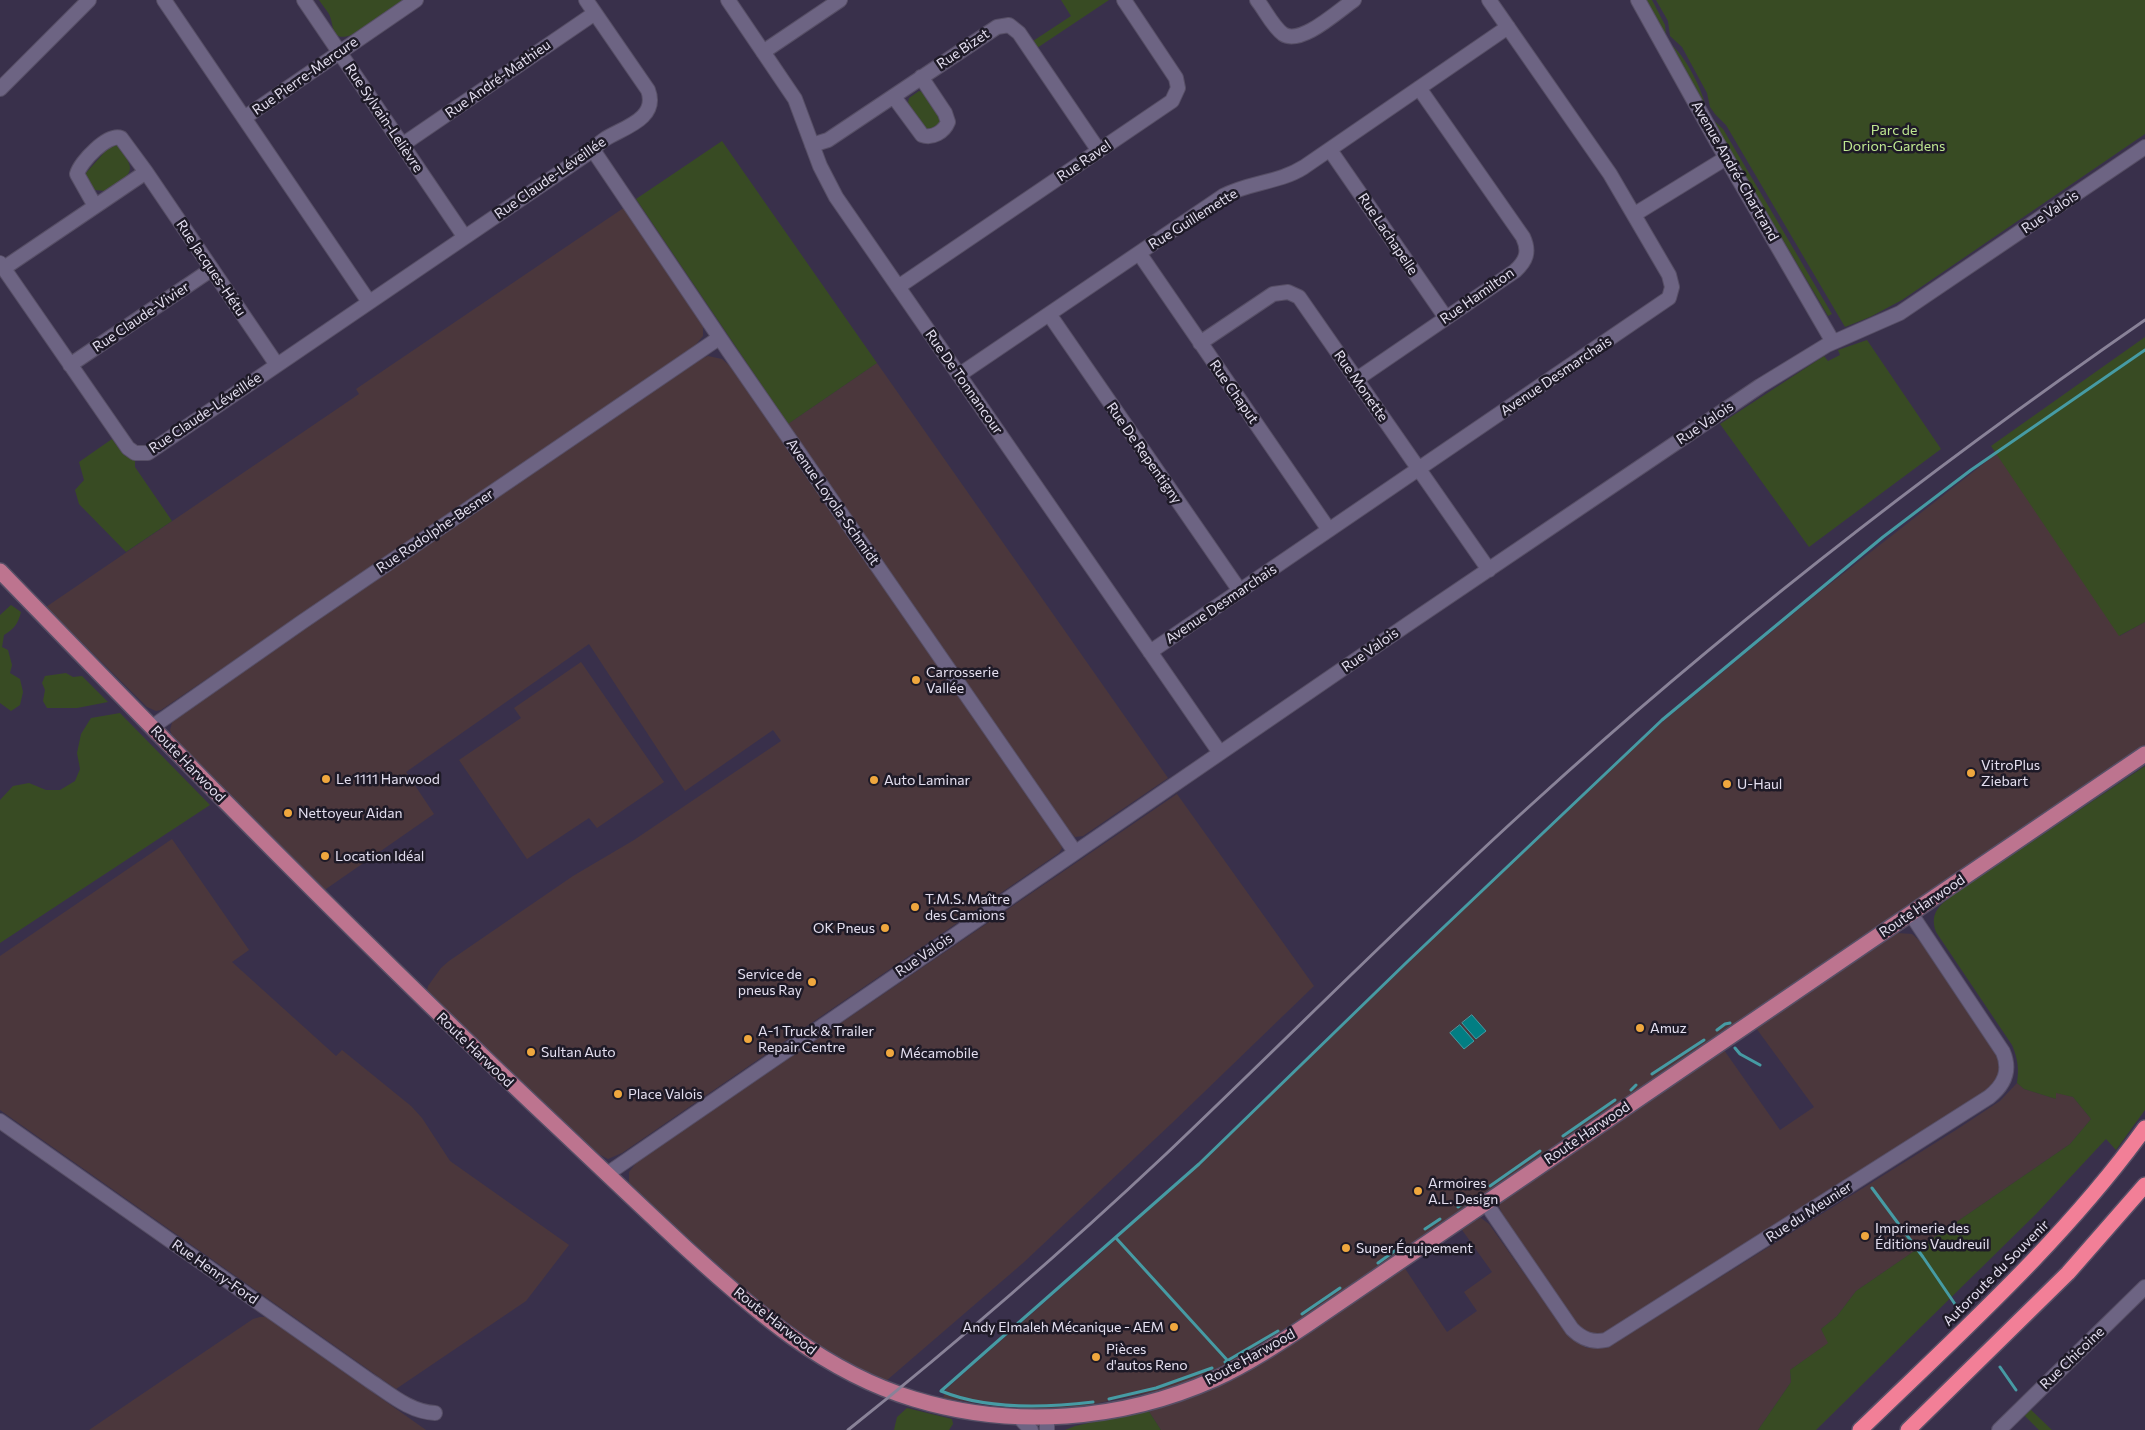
<!DOCTYPE html>
<meta charset="utf-8">
<style>
body{margin:0}
canvas{display:block;background:#39304b}
</style>
<canvas width="2145" height="1430"></canvas>
<script>
const ctx = document.querySelector('canvas').getContext('2d');
ctx.lineJoin = 'round';
function fill(path, color) {
  ctx.fillStyle = color;
  ctx.fill(path, 'evenodd');
}
function trace(path, color, width, dash) {
  ctx.strokeStyle = color;
  ctx.lineWidth = width;
  ctx.lineCap = dash ? 'butt' : 'round';
  ctx.setLineDash(dash || []);
  ctx.stroke(path);
}
function write(font, color, halo, rows, align = 'center') {
  ctx.font = font + ' Commissioner,sans-serif';
  ctx.lineWidth = 5;
  ctx.setLineDash([]);
  ctx.textBaseline = 'middle';
  ctx.strokeStyle = halo;
  ctx.fillStyle = color;
  for (const [text, x, y, turn = 0] of rows) {
    ctx.save();
    ctx.translate(x, y);
    ctx.rotate((+turn || 0) * Math.PI / 180);
    ctx.textAlign = isNaN(turn) ? turn : align;
    if (halo) ctx.strokeText(text, 0, 0);
    ctx.fillText(text, 0, 0);
    ctx.restore();
  }
}
const industrial = new Path2D(`
 M625,207L703,326V336L693,348L161,710L156,711L147,707L46,607L359,394L356,389Z
 M708,356L722,359L731,367L1060,842L1062,848L1059,853L622,1153L608,1159L593,1151L429,996L427,991L428,986L441,968L449,961L573,876L634,840L781,741L773,730L685,791L589,644L406,772L434,814L326,889V893L173,738L170,730L173,719L178,715L699,360Z
 M877,363L1168,778L1083,836L1075,837L1067,828L788,424Z
 M2005,447L2120,636L2145,622V745L1305,1316L1233,1361L1184,1383L1157,1391L1074,1408H1028L997,1406L943,1398L946,1389L1111,1244L1282,1084L1632,747L1821,591Z
 M581,662L664,782L597,828L589,818L527,859L459,760L521,718L514,708Z
 M1177,794L1314,986L1172,1123L1023,1263L886,1381L844,1362L802,1336L756,1299L632,1188L629,1183V1172L637,1162Z
 M172,839L249,950L232,962L336,1056L342,1050L411,1106L422,1118L450,1161L569,1245L526,1301L396,1389L0,1110V956Z
 M1898,933L1912,934L1922,943L1993,1049L1998,1057L2001,1070L1995,1082L1981,1094L1603,1334L1593,1335L1583,1331L1574,1322L1502,1214L1499,1206L1502,1200L1724,1050L1780,1130L1814,1107L1756,1028Z
 M2017,1083L2024,1089L2056,1099V1092L2073,1097L2091,1119L2070,1144L1856,1291L1837,1316L1821,1329L1829,1343L1790,1370L1791,1382L1758,1430H1161L1148,1410L1230,1381L1299,1340L1404,1267L1447,1332L1477,1311L1464,1292L1492,1272L1460,1227L1481,1218L1489,1224L1570,1338L1587,1348H1607L1956,1130L2000,1101Z
 M260,1317H266L426,1430H89L253,1319Z`);
const green = new Path2D(`
 M319,0H403L352,35C330,42 335,27 329,14C326,9 322,5 319,0Z
 M1061,0H1109L1037,48L1033,41L1071,16Z
 M1646,0H1652L1665,25L1666,36Z
 M1656,0H2145V134L1902,300L1870,317L1845,327L1726,125L1715,114L1710,107L1707,93L1682,47L1670,36L1668,21Z
 M1670,44C1684,53 1704,92 1706,109Z
 M919,91L923,92L941,120L940,123L929,130L925,129L908,103L909,98Z
 M1710,117L1723,129L1832,314L1828,316Z
 M722,141L877,363L788,424L636,199Z
 M115,145H118C139,174 131,173 105,191L95,190L85,174L110,146Z
 M2145,337V622L2119,636L1991,446Z
 M1867,340L1941,449L1809,547L1720,424L1824,356L1828,361L1840,355L1838,350Z
 M112,439L124,455L135,460V467L172,521L126,552L79,504L75,490L84,480L79,462Z
 M11,605L21,612C18,624 14,629 4,635L2,647L8,650L12,665L10,673L20,679L23,692L20,705L11,711L0,703V615Z
 M66,673L73,677L82,676L108,702L77,708H47L43,701L45,690L42,683L45,676Z
 M120,713L210,805L0,943V800L13,786L29,783L46,790H60L75,781L80,769L77,753L81,734L91,718Z
 M2145,766V1110L2116,1150L2106,1139L2036,1214L1816,1430H1758L1791,1382L1790,1370L1828,1343L1821,1329L1837,1316L1856,1291L2070,1144L2091,1119L2073,1097L2056,1093V1099L2024,1089L2017,1083C2019,1069 2018,1059 2012,1045L1936,932C1928,910 1944,902 1960,890Z
 M907,1408L952,1419L953,1424L949,1430H894L897,1417Z
 M2030,1409L2052,1430H2039L2024,1415Z
 M1148,1410L1161,1430H1065L1075,1426Z`);
const water = new Path2D(`
 M1472,1015L1486,1031L1476,1039L1462,1023Z
 M1460,1025L1474,1041L1464,1049L1450,1033Z`);
const stream = new Path2D(`
 M1717,1030L1725,1024L1730,1023
 M1735,1048L1740,1054L1760,1065
 M1652,1074L1704,1040
 M1631,1090L1636,1085
 M1563,1136L1615,1100
 M1490,1186L1540,1151
 M1872,1188L1923,1257L1959,1310
 M1458,1207L1470,1199
 M1425,1229L1440,1219
 M1116,1238L1228,1361
 M1378,1263L1396,1250
 M1302,1314L1340,1288
 M1225,1362L1278,1331
 M2000,1367L2016,1390
 M1109,1399L1156,1388L1212,1368
 M1093,1402C1044,1408 987,1410 941,1391L1199,1164L1407,962L1662,720L1883,537L1971,470L2145,350`);
const minor = new Path2D(`
 M164,0L369,302
 M304,0L464,236
 M728,0L795,99L820,166L836,197L1220,753
 M1257,0C1265,10 1273,27 1283,34C1301,46 1339,10 1354,0
 M1638,0L1717,142L1833,342
 M763,52L840,0
 M0,89L89,0
 M894,97L922,135C932,139 944,132 948,122L945,113L921,77
 M244,118L416,0
 M402,145L595,13
 M812,145L828,140L997,27L1009,25L1019,33L1099,151
 M593,150L728,350L1075,852
 M1330,150L1446,318
 M95,206L77,174C80,162 108,133 121,138L146,172
 M1635,214L1726,158
 M1139,253L1329,530
 M0,263L128,448L135,453H148L593,150C597,146 600,142 605,139C622,128 659,119 648,90L586,0
 M4,268L146,172L277,365
 M898,287L1172,101L1178,88L1176,78L1124,0
 M1049,314L1240,591
 M1200,343L1273,294L1288,292L1299,297L1489,570
 M70,365L212,269
 M959,375L1223,196C1249,182 1279,183 1304,167L1508,27
 M1357,379L1515,271C1526,261 1530,252 1523,237L1419,88
 M1150,652L1669,298L1672,287L1669,275L1610,174L1489,0
 M152,727L302,622L719,338
 M0,1121L370,1381C390,1394 410,1412 435,1413
 M607,1174L1408,624L1760,386L1827,345L1900,313L2145,147
 M1485,1202L1572,1329C1582,1339 1592,1343 1606,1340L1989,1097C2004,1085 2011,1071 2003,1052L1911,914
 M1019,1417L1031,1430
 M1047,1430V1417
 M1999,1430L2145,1287`);
const major = new Path2D(`
 M0,571C185,762 372,953 566,1135C606,1173 646,1211 687,1249C755,1311 824,1372 914,1399C1013,1429 1121,1421 1215,1379C1248,1364 1278,1344 1308,1324L2145,754`);
const highway = new Path2D(`
 M1860,1430C1959,1334 2064,1240 2145,1128
 M1908,1430L2068,1273L2145,1185`);
const rail = new Path2D(`
 M848,1430C958,1342 1064,1250 1166,1154C1288,1038 1407,917 1532,804C1725,628 1930,469 2145,320`);
const markers = [
 [916,680,5,"#efa73e"],
 [1971,773,5,"#efa73e"],
 [326,779,5,"#efa73e"],
 [874,780,5,"#efa73e"],
 [1727,784,5,"#efa73e"],
 [288,813,5,"#efa73e"],
 [325,856,5,"#efa73e"],
 [915,907,5,"#efa73e"],
 [885,928,5,"#efa73e"],
 [812,982,5,"#efa73e"],
 [1640,1028,5,"#efa73e"],
 [748,1039,5,"#efa73e"],
 [531,1052,5,"#efa73e"],
 [890,1053,5,"#efa73e"],
 [618,1094,5,"#efa73e"],
 [1418,1191,5,"#efa73e"],
 [1865,1236,5,"#efa73e"],
 [1346,1248,5,"#efa73e"],
 [1174,1327,5,"#efa73e"],
 [1096,1357,5,"#efa73e"]
];
const streetNames = [
 ["Rue Bizet",963,49,-34],
 ["Rue Pierre-Mercure",305,76,-35],
 ["Rue André-Mathieu",498,79,-35],
 ["Rue Sylvain-Lelièvre",384,118,56],
 ["Rue Ravel",1084,161,-34],
 ["Avenue André-Chartrand",1735,171,60],
 ["Rue Claude-Léveillée",550,178,-35],
 ["Rue Valois",2050,212,-34],
 ["Rue Guillemette",1193,219,-32],
 ["Rue Lachapelle",1388,234,56],
 ["Rue Jacques-Hétu",211,268,56],
 ["Rue Hamilton",1477,296,-35],
 ["Rue Claude-Vivier",141,317,-34],
 ["Avenue Desmarchais",1556,376,-34],
 ["Rue De Tonnancour",964,382,55],
 ["Rue Monette",1361,386,55],
 ["Rue Chaput",1234,392,55],
 ["Rue Claude-Léveillée",205,413,-34],
 ["Rue Valois",1705,423,-34],
 ["Rue De Repentigny",1144,453,55],
 ["Avenue Loyola-Schmidt",833,502,55],
 ["Rue Rodolphe-Besner",435,531,-34],
 ["Avenue Desmarchais",1221,604,-34],
 ["Rue Valois",1370,650,-35],
 ["Route Harwood",188,764,46],
 ["Route Harwood",1922,906,-34],
 ["Rue Valois",924,955,-34],
 ["Route Harwood",475,1050,44],
 ["Route Harwood",1587,1133,-34],
 ["Rue du Meunier",1809,1212,-33],
 ["Rue Henry-Ford",215,1272,35],
 ["Autoroute du Souvenir",1996,1273,-45],
 ["Route Harwood",775,1321,38],
 ["Route Harwood",1250,1357,-29],
 ["Rue Chicoine",2072,1358,-44]
];
const parkNames = [
 ["Parc de",1894,130],
 ["Dorion-Gardens",1894,146]
];
const poiNames = [
 ["Carrosserie",926,672],
 ["Vallée",926,688],
 ["VitroPlus",1981,765],
 ["Ziebart",1981,781],
 ["Le 1111 Harwood",336,779],
 ["Auto Laminar",884,780],
 ["U-Haul",1737,784],
 ["Nettoyeur Aidan",298,813],
 ["Location Idéal",335,856],
 ["T.M.S. Maître",925,899],
 ["des Camions",925,915],
 ["OK Pneus",875,928,"right"],
 ["Service de",802,974,"right"],
 ["pneus Ray",802,990,"right"],
 ["Amuz",1650,1028],
 ["A-1 Truck & Trailer",758,1031],
 ["Repair Centre",758,1047],
 ["Sultan Auto",541,1052],
 ["Mécamobile",900,1053],
 ["Place Valois",628,1094],
 ["Armoires",1428,1183],
 ["A.L. Design",1428,1199],
 ["Imprimerie des",1875,1228],
 ["Éditions Vaudreuil",1875,1244],
 ["Super Équipement",1356,1248],
 ["Andy Elmaleh Mécanique - AEM",1164,1327,"right"],
 ["Pièces",1106,1349],
 ["d'autos Reno",1106,1365]
];
fill(industrial, '#4b373c');
fill(green, '#384b23');
fill(water, '#027e83');
trace(water, '#469ba4', 1);
trace(stream, '#469ba4', 3);
trace(minor, '#574f66', 16);
trace(major, '#574f66', 18);
trace(highway, '#574f66', 18);
trace(minor, '#6d6483', 14);
trace(major, '#bd748f', 15);
trace(highway, '#f27f97', 15);
trace(rail, '#898298', 3);
for (const [x, y, r, color] of markers) {
  const dot = new Path2D();
  dot.arc(x, y, r, 0, 2 * Math.PI);
  ctx.fillStyle = color;
  ctx.fill(dot);
  trace(dot, '#1e1a27', 2);
}
write('14px', '#e4dff0', '#1e1a27', streetNames);
write('14px', '#bfe891', '#1e1a27', parkNames);
write('14px', '#e4dff0', '#1e1a27', poiNames, 'left');
</script>
